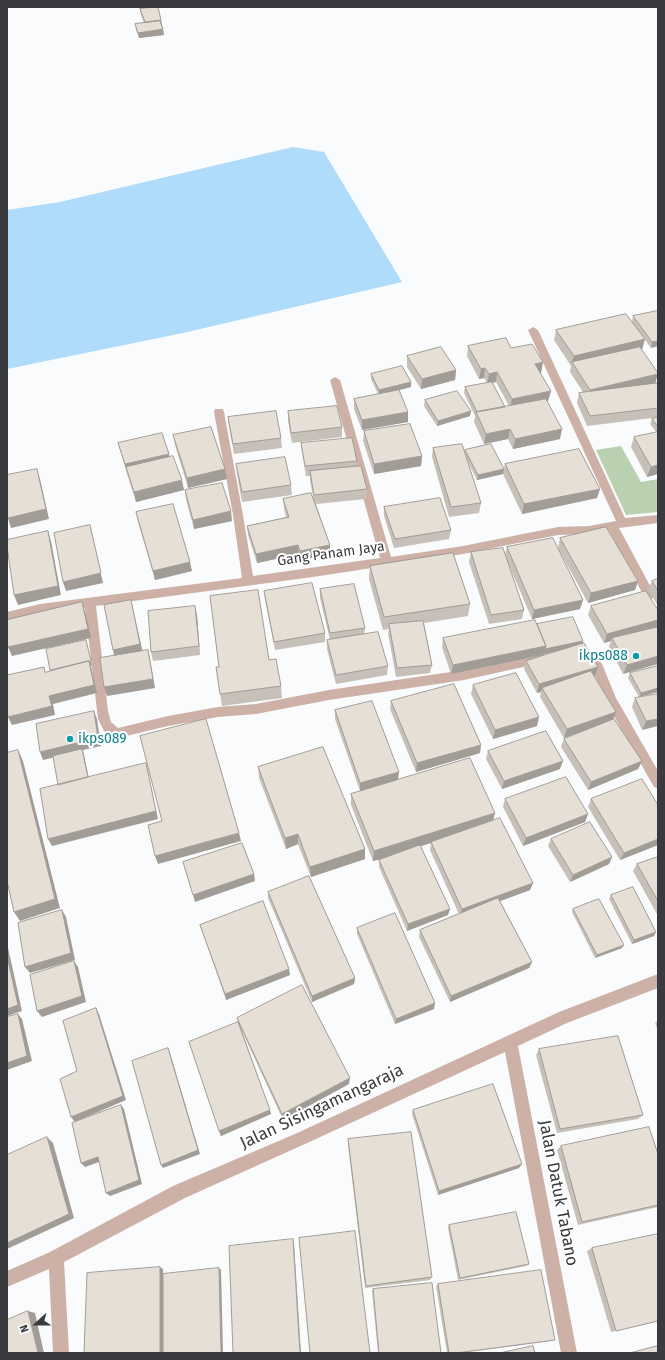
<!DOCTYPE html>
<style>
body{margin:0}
#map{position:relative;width:665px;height:1360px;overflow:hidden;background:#fafbfd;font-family:"Fira Sans",sans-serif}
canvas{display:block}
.frame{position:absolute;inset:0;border:8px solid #393b3f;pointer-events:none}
.north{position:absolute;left:16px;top:1304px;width:40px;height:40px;-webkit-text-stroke:3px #fff;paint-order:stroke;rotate:249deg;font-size:11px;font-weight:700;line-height:16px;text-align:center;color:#393b3f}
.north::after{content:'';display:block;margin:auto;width:14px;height:18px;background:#393b3f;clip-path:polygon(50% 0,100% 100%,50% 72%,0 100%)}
</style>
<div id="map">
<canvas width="665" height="1360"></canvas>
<div class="frame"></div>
<div class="north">N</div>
</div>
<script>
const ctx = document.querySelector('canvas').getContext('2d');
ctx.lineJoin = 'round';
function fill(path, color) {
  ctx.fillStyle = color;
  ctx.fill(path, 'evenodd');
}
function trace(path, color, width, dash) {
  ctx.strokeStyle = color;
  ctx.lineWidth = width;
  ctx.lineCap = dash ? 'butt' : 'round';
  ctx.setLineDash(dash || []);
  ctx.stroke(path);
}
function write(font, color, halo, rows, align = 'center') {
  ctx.font = font + ' "Fira Sans",sans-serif';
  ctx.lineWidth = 4;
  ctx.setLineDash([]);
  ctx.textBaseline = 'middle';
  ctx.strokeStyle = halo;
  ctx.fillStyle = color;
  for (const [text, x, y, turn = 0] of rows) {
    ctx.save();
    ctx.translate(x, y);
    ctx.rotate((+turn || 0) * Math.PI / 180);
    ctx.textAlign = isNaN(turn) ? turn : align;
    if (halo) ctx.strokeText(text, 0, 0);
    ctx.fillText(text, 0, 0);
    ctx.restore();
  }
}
const green = new Path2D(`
 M621,446L641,482L658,479V512L626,515L596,450Z`);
const water = new Path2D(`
 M293,147L324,152L402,282L183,333L7,369V210L60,202Z`);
const minor = new Path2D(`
 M533,327L538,330L625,518L658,515V523L619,528L655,595L653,598L649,600L645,598L609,531L589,534L558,535L463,554L313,577L96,606L108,711L111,722L118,728L168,716L218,707L256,704L329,690L464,670L542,654L546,656L548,659L546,662L464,680L329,700L256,714L218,717L168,726L118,738L104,731L98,719L85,608L40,614L7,622V612L40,604L242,578L233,515L214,412L215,409H223L224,412L243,515L253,576L380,558L330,380L335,377L340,380L391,557L463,546L558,527L589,526L616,521L528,330Z
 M589,651L593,653L602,664L616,698L658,771V789L654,787L607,704L593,671L583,656L585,653Z
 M658,974V988L567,1023L518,1046L577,1353H561L505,1052L305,1144L185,1198L64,1262L69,1353H53L49,1269L7,1287V1271L50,1252L173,1186L295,1134L559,1012Z`);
const wall = new Path2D(`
 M140,9L161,20L164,35L139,38L136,30L135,24L144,23L141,15Z
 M658,312V346L651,348L643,337L642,350L656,383H658V474L647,477L631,447L634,437L657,433L650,424L652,419V418L587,426L577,403L579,393L583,392L570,372L571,366L554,340L556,330L632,322L633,316Z
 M468,346L511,348L543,362L541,373H540L551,391L548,401H547L560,439L513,449L508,439L484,444L474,422L475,416L464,393L465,387L487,383L484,378L479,379L467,356ZM496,382L509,406L505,407L492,383Z
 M407,356L456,370L455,380L421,389L407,367Z
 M371,374L411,387L395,391L408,412V422L362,430L354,409V399L378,394L371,379Z
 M425,400L470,416L437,426L424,406Z
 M288,411L342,427V437L292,443L288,421Z
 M228,417L281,438L282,448L234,454L229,427Z
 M364,431L422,456L421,466L374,474L363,441Z
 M173,435L227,479L188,488L175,445Z
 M118,443L170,456L184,490L136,502L127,474Z
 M301,443L357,461V466L367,489L366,499L316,504L330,545V554L301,560L299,554L257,563L248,535L247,526L286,517L284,509L283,499L313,496L310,481V476H306L302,453Z
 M433,448L465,453V450L504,469L505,464L597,498L522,514L503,474L477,480L467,460L481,503L479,513L449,517L432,457Z
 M236,464L291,485L292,495L242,502L237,474Z
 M185,490L232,521L194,529L186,500Z
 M384,507L451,530L449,539L394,548L384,516Z
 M136,512L192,571L155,580L138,522Z
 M560,538L638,581L635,590L588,603L558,548Z
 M507,547L583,600L580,609L532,619L508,563L524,610L522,619L489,624L469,562L471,552L505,555Z
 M370,566L470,604L468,616L424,623L432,665L430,673L396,677L388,633L389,629L383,630L369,579Z
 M658,579V606L648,590L652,581Z
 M320,589L365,628L364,634L388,666L387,675L336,684L327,649V640H330L320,598Z
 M264,591L325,633V642L275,650L265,600Z
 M591,606L658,610L623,674L609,647L611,641L604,643L588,615Z
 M197,615L200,655L153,661L151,652Z
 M537,624L583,641V644L598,667L595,676H594L616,712L613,719L642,761L638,769L588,790L561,747L564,739L593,727L564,738L540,697L541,692L537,693L524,669L526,661L565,649L544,654L543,655L451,674L442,647L443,638Z
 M269,660L281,686L282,698L222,706L220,694Z
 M658,666L639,697L628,678L630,673Z
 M473,685L537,726L493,739L471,694Z
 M658,694L642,730L632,707L635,698Z
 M391,701L480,753L416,772L390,709Z
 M335,710L398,780L495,813L493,820L533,883L530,890L500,901L532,962L529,968L450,1002L419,937L420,930L459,914L430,850L431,843L421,846L448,915L407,931L379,867V860L373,861L351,805V794L383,784L360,791L335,719Z
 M488,751L560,769L502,789L486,759Z
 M258,767L365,849V859L311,877L298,844L286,849L259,778Z
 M505,799L588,814L585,822L523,846L503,807Z
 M591,799L658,805V845L620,860L588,807Z
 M551,839L612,857L609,864L570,882L548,846Z
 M658,857V916L633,871L637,864Z
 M268,892L355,978L354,984L312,1002L268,898Z
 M611,895L654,936L632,944L609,899Z
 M573,909L622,948L595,958L572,912Z
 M200,925L289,969L290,975L226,1000Z
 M357,928L434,1009L395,1024L357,934Z
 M237,1018L349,1084L283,1120L242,1031L271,1114L221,1136L219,1131L238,1023Z
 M658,1020V1031L655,1023Z
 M539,1049L643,1115L638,1119L557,1133L536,1055Z
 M413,1110L519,1168L438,1195L412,1114Z
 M348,1139L432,1277L430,1280L365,1288L348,1145Z
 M561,1146L658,1154V1207L578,1225L557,1150Z
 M449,1225L529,1264L526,1266L458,1280L448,1228Z
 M592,1248L658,1321L611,1332L587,1251Z
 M438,1284L555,1340L551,1341L461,1353H447L436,1286Z
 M373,1289L441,1353H378L372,1291Z`);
const shadedWall = new Path2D(`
 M161,20L162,26L145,28V22Z
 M163,29L164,35L139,38L138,33Z
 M645,339L642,350L572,362L574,356Z
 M658,341V346L651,348L652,342Z
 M543,362L541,373L533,374L535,364Z
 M485,368L484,378L479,379L481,369Z
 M456,370L455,380L421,389L422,379Z
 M497,372L496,382L487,384L489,374Z
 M658,374L655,384L588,400L590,390Z
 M411,382V387L379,395V390Z
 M551,391L548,401L510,409L512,399Z
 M471,411L470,416L437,426L438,421Z
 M408,412V422L362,430V420Z
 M510,429L508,439L484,444L486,434Z
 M562,429L560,439L513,449L515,439Z
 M169,454L171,464L126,467L127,474L125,464Z
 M422,456L421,466L374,474V464Z
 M658,465V474L647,477L651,467Z
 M37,469L40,479L49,519L11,528L8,518Z
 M225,469L227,479L188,488L187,478Z
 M504,469L503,474L477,480L478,475Z
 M182,480L184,490L136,502L134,492Z
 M600,489L597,498L522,514L524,504Z
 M231,511L232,521L194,529L193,520Z
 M90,525L103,583L66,591L63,582Z
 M48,531L51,541L61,595L18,605L14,595Z
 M298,545L299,554L257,563L256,554Z
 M330,545V554L301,560L300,551Z
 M190,562L192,571L155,580L153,571Z
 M638,581L635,590L588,603L591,593Z
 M131,600L143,653L115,659L113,650Z
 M583,600L580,609L532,619L534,610Z
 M82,602L85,611L91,638L12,656L8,647Z
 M195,606L197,615L200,655L199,646Z
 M658,620V628L612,638L611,641L604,643L607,634Z
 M86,640L92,666H91L97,693L53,704L55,715L12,725L8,717L49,696L52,675Z
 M583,641L582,646L544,654L543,655L451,674L453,665L546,646Z
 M148,650L150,659L155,688L107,696L104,687Z
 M658,656V664L623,674L627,665Z
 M598,667L595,676L544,691L542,688L541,692L537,693L539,684Z
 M658,688V692L639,697L641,693Z
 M94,711L97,719L101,746L83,750L90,784L60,791L82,751L43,760L40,752Z
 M616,712L613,720L564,738L567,729Z
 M539,717L537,726L493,739L495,730Z
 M658,719V726L642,730L646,721Z
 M481,745L480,753L416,772L417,763Z
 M18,750L23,761L60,908L20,921L14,912Z
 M563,761L560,769L502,789L504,781Z
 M642,761L638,769L588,790L591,782Z
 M146,763L158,819L52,846L48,839Z
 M399,772L398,780L360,791V783Z
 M495,813L492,824L373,861L374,851Z
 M588,814L585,822L523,846L526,838Z
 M239,833L241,841L158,864L155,856Z
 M298,834V844L286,849L285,838Z
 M658,839V845L620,860L624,853Z
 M365,849V859L311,877L310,867Z
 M612,857L609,864L570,882L573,875Z
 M254,874L255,881L195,902L193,895Z
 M533,883L530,890L460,916L462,909Z
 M450,909L448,915L407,931L408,924Z
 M62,910L66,917L75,960L30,973L25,967Z
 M656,932L654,936L632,944L634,940Z
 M7,943L22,1011L7,1016Z
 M624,945L622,948L595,958L597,955Z
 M74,961L78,967L86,1002L42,1017L37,1011Z
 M532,962L529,968L450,1002L451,996Z
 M289,969L290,975L226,1000L225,994Z
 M355,978L354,984L312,1002V996Z
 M435,1003L434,1009L395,1024L396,1019Z
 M96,1008L99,1014L126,1100L75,1122L71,1117Z
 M18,1014L22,1019L32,1061L7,1070V1063Z
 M168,1048L170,1053L200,1154L163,1168L161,1165Z
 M350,1078L349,1084L283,1120L282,1114Z
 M121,1105L124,1109L142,1184L110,1196L106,1193Z
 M270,1110L271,1114L221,1136L219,1131Z
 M47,1137L53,1143L74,1218L7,1249V1243Z
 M98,1157L102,1161L85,1167L81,1163Z
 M522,1164L519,1168L438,1195L439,1191Z
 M293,1239L294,1243L301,1353H300Z
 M160,1267L163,1269V1353H160Z
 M219,1268L221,1270L223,1353H221Z
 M28,1311L35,1313L44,1353H38Z`);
const building = new Path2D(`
 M158,7L161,20L145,22L140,9Z
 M160,21L163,29L138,33L135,24Z
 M657,311L658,312V341L652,342L633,316Z
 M626,314L645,339L574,356L556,330Z
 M506,338L511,348L532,344L543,362L535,364L551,391L512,399L497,372L489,374L485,368L481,369L468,346Z
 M441,347L456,370L422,379L407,356Z
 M640,347L658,373V374L590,390L572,362Z
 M402,366L411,382L379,390L371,374Z
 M492,382L505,407L477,412L465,387Z
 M658,383V408L590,416L579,393Z
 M399,390L408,412L362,420L354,399Z
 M457,391L471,411L438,421L425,400Z
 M546,399L562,429L515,439L510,429L486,434L476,412Z
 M337,406L342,427L291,433L288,411Z
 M276,411L281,438L233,444L228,417Z
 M658,417V427L652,419Z
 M410,424L422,456L374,464L364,431Z
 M211,427L225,469L187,478L173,435Z
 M658,432V465L651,467L634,437Z
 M162,433L169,454L125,464L118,443Z
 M352,438L357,461L305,466L301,443Z
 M462,444L481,503L451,507L433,448Z
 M491,444L504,469L478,475L465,450Z
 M579,449L600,489L524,504L505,464Z
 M173,456L182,480L134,492L126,467Z
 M285,457L291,485L242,492L236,464Z
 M361,466L367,489L314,495L310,471Z
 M37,469L46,509L8,518L7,515V475Z
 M222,483L231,511L193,520L185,490Z
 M311,493L330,545L300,551L298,545L256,554L247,526L289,517L283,499Z
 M440,498L451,530L395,539L384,507Z
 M173,504L190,562L153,571L136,512Z
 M90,525L101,573L63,582L54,533Z
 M606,527L638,581L591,593L560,538Z
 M48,531L58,586L14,595L7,546V540Z
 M553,538L583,600L534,610L507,547Z
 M503,548L524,610L491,615L471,552Z
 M453,553L470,604L384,617L370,566Z
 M658,579V591L652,581Z
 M312,583L325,633L274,642L264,591Z
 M354,584L365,628L330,633L320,589Z
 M258,590L269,660L276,659L281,686L220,694L216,667H219L210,596Z
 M646,591L658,610V620L607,634L591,606Z
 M131,600L140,644L113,650L104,605Z
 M82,602L88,629L8,647L7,641V620Z
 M195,606L199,646L151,652L148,611Z
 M573,617L583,641L545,649L546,646L537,624Z
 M535,620L546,646L453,665L443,638Z
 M423,621L432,665L397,668L389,624Z
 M658,627V656L627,665L612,638Z
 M378,632L388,666L336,675L327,640Z
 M86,640L91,661L89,662V661L50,670L46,649Z
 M584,643L598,667L539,684L526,661Z
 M148,650L153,679L104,687L100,658Z
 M89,661L94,685L49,696L52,706L8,717L7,711V675L44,667L45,672Z
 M658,666V688L641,693L630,673Z
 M591,671L616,712L567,729L542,688Z
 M516,673L539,717L495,730L473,685Z
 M454,684L481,745L417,763L391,701Z
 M658,694V719L646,721L635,698Z
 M372,701L399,772L360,783L335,710Z
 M94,711L98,738L40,752L36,724Z
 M206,719L239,833L155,856L148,825L162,821L140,736Z
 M614,719L642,761L591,782L564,739Z
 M546,731L563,761L504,781L488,751Z
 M323,747L365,849L310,867L298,834L285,838L258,767Z
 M82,749L88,777L58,785L53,756Z
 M18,750L55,899L14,912L7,881V753Z
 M470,758L495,813L374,851L351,794Z
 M146,763L156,811L48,839L40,789Z
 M566,777L588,814L526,838L505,799Z
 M642,779L658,805V839L624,853L591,799Z
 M500,818L533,883L462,909L431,842Z
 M590,822L612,857L573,875L551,839Z
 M242,843L254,874L193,895L183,862Z
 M420,845L450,909L408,924L379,860Z
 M658,857V901L637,864Z
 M309,876L355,978L312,996L268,892Z
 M633,887L656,932L634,940L611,895Z
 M498,898L532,962L451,996L420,930Z
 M599,899L624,945L597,955L573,909Z
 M263,901L289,969L225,994L200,925Z
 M62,910L71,953L25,967L18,923Z
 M395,913L435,1003L396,1019L357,928Z
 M7,956L18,1005L7,1009Z
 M74,961L82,996L37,1011L30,975Z
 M302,985L350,1078L282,1114L237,1018Z
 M96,1008L123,1096L71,1117L60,1079L77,1071L63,1021Z
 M18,1014L27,1056L7,1063V1017Z
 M238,1022L270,1110L219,1131L189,1042Z
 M618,1036L643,1115L560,1129L539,1049Z
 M168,1048L198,1150L161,1165L132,1061Z
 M493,1084L522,1164L439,1191L413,1110Z
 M121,1105L139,1180L106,1193L98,1157L81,1163L72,1123Z
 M649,1127L658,1154V1205L582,1222L561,1146Z
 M411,1132L432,1277L366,1286L348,1139Z
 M47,1137L69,1214L7,1243V1155Z
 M516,1212L529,1264L460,1278L449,1225Z
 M355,1231L370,1353H310L299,1238Z
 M658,1234V1321L616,1331L592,1248Z
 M293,1239L300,1353H233L229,1246Z
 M160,1267V1353H84L87,1273Z
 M219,1268L221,1353H163V1274Z
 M541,1270L555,1340L456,1353H449L438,1284Z
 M432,1283L441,1353H379L373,1289Z
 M28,1311L38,1353H7V1320Z
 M533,1346L535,1353H500Z
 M658,1346V1353H630Z`);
const markers = [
 [636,656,4,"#0f9aa8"],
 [70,739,4,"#0f9aa8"]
];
const streetNames = [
 ["Gang Panam Jaya",331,554,-8]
];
const cultureNames = [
 ["ikps088",628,656],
 ["ikps089",78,739,"left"]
];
const nearStreetnames = [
 ["Jalan Sisingamangaraja",322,1107,-25],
 ["Jalan Datuk Tabano",558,1193,79]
];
fill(green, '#b9d1b1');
fill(water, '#aedcfa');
fill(minor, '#cdb1a7');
fill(wall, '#c6c0b8');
fill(shadedWall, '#a19c96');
fill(building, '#e6dfd6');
trace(building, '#a19c96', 1);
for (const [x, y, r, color] of markers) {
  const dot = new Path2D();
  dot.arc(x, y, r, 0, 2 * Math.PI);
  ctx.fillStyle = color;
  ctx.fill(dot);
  trace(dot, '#fff', 1.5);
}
write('14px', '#393b3f', '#fff', streetNames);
write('14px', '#0d838f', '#fff', cultureNames, 'right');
write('17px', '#393b3f', '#fff', nearStreetnames);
</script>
